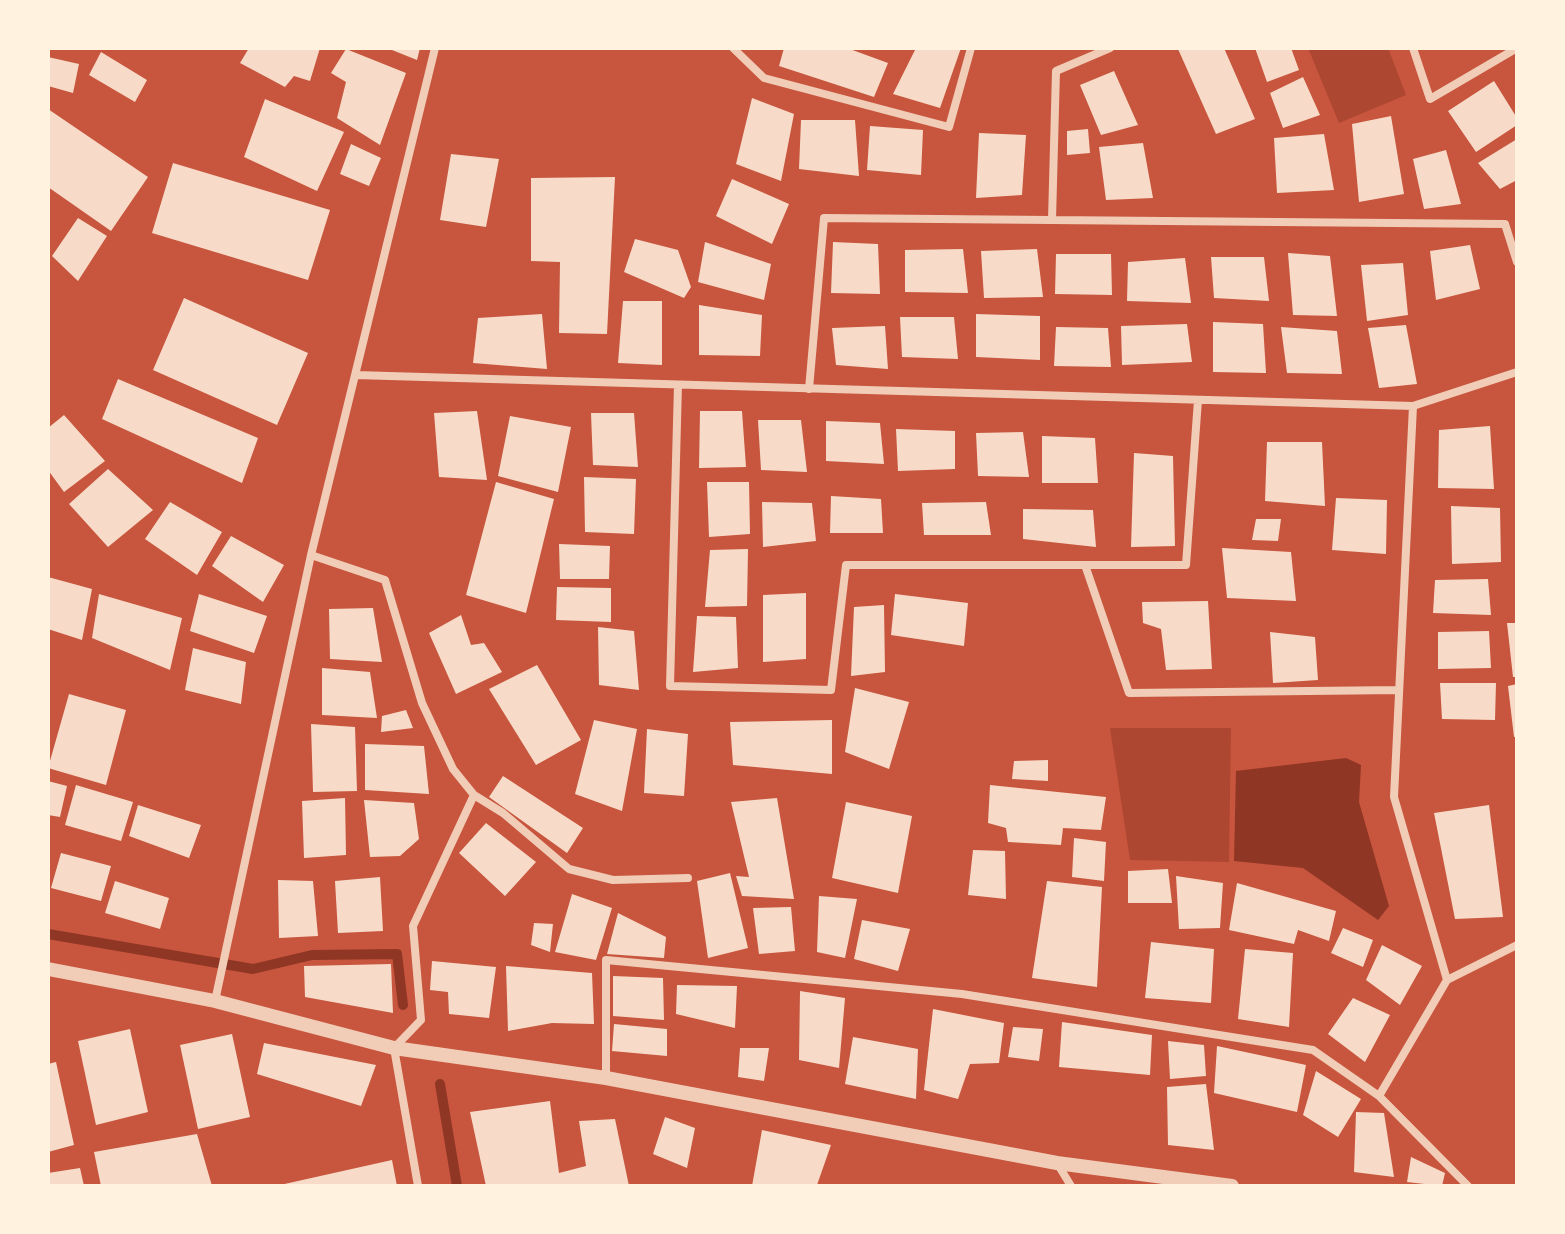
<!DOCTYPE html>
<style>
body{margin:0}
#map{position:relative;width:1565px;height:1234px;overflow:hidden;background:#c8553d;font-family:"Nunito Sans",sans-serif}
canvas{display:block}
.frame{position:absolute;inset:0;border:50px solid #fff3e0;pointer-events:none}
</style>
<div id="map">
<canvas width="1565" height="1234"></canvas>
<div class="frame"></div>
</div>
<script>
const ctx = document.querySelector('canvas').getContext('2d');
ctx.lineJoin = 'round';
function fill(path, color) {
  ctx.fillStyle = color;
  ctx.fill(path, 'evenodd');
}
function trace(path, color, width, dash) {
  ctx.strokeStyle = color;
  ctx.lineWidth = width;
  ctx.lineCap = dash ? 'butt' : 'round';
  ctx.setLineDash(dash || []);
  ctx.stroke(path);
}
const green = new Path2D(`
 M1308,48H1388L1406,95L1339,123Z
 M1110,728H1231L1229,862L1130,860Z`);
const water = new Path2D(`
 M1346,758L1361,765L1359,802L1389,906L1378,920L1303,868L1234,861L1236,771Z`);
const stream = new Path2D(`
 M48,934L253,969L312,955L397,954L403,1005
 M440,1084L457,1186`);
const building = new Path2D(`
 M249,48H320L310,81L294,76L285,87L240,63Z
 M387,48H420L417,60Z
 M784,48H847L888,63L874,97L779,66Z
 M916,48H961L940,108L893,94Z
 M1224,48L1255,119L1216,134L1178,49Z
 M1255,48H1291L1299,70L1267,82Z
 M346,49L406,73L380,145L337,118L346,82L331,73Z
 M101,52L147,80L135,102L89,75Z
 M48,57L79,64L73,93L48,86Z
 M1114,71L1138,125L1101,135L1080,85Z
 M1303,77L1320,115L1283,128L1270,93Z
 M1494,81L1517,118V125L1476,152L1448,111Z
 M752,98L794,114L781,181L736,164Z
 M265,99L344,132L317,191L244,157Z
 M48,109L148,177L111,231L48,187Z
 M1391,116L1404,194L1359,202L1352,124Z
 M801,120H855L859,176L799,169Z
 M870,126L923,130L921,175L867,170Z
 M1088,129L1090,153L1067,155V131Z
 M979,133L1026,135L1022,195L976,198Z
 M1324,134L1334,190L1277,193L1274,138Z
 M1517,139V180L1500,189L1478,163Z
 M1143,143L1153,198L1106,200L1099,147Z
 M351,144L381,158L369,186L340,174Z
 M1446,150L1461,204L1424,209L1413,159Z
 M451,154L499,159L486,227L440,220Z
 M173,163L330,210L308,280L152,233Z
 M615,177L607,334L559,333L560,262L531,261V178Z
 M732,179L789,204L772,244L716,216Z
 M78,218L107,236L78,281L52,256Z
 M635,239L678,250L691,287L684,298L624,272Z
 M705,242L771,264L764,300L698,282Z
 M833,242L878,244L880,294L831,293Z
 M1470,245L1480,289L1436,300L1430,251Z
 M963,249L968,293L905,292V250Z
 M1037,249L1043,297L984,298L981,251Z
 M1288,253L1330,256L1337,316L1293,315Z
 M1056,254H1111L1112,295L1055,294Z
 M1211,257H1264L1269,301L1214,298Z
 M1185,258L1191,303L1127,301L1128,262Z
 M1403,263L1408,315L1367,321L1361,265Z
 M184,298L308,353L277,425L153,370Z
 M623,301H662V365L618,363Z
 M699,305L762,315L760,356L699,355Z
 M542,314L547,369L473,363L478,318Z
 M976,314L1040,316V360L976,357Z
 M900,317H954L958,359L902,357Z
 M1213,322L1263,324L1266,373L1213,372Z
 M1187,324L1192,362L1122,365L1121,326Z
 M1406,325L1417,384L1379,388L1368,328Z
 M885,326L888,369L836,365L832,328Z
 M1056,327L1108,328L1111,367L1054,366Z
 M1281,327L1337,331L1342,374L1287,373Z
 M118,379L258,438L242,483L102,419Z
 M477,411L487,480L439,477L434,413Z
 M700,411H742L746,467L699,468Z
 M591,413H634L638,467L593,465Z
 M64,415L105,461L64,492L48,470V428Z
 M510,416L571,427L558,492L498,476Z
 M758,420H801L807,472L761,470Z
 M826,421L880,423L884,464L826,461Z
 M1490,426L1494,489L1438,488L1439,430Z
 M896,429L955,431V469L898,471Z
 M1023,432L1029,477L978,476L976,433Z
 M1042,436L1095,438L1098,483H1042Z
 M1267,442H1322L1325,506L1265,501Z
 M1134,453L1173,456L1175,546L1131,547Z
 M108,469L153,510L108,547L69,504Z
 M584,477L636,479L634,534L585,532Z
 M496,482L554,499L526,613L466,595Z
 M707,482H749L750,534L709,537Z
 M831,496L881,499L883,533H830Z
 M1336,498L1387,500L1386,554L1332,550Z
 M170,502L222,532L197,575L145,539Z
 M762,502L812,503L816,541L763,547Z
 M986,502L991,535H924L922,503Z
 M1451,506L1500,508L1501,562L1452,564Z
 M1023,509L1093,510L1096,547L1023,539Z
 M1256,519H1281L1278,541L1252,540Z
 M231,536L284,565L263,602L212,566Z
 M559,544L610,546L609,579H560Z
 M1222,548L1291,552L1296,601L1227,598Z
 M748,549L747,606L705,607L710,550Z
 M48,577L92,589L82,640L48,629Z
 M1488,579L1491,615L1433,613L1435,580Z
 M557,587L611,588V622L556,620Z
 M806,593V659L763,662V595Z
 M99,594L182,618L170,670L92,638Z
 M199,594L267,616L254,653L190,631Z
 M895,594L968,603L964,646L891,635Z
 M1208,601L1212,669L1166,670L1161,629L1143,623L1142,602Z
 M884,605L885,672L851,676L854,607Z
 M373,608L382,662L330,659L329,609Z
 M461,615L471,645L484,643L502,672L456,694L429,633Z
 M697,616L736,617L738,668L693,672Z
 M1507,623H1517V677H1513Z
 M598,627L634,631L639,690L599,685Z
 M1489,631L1491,668L1438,669V632Z
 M1270,632L1315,637L1318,680L1273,683Z
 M193,648L246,662L241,704L185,690Z
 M537,665L581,740L536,765L489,689Z
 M322,668L370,672L377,718L322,715Z
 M1440,683H1496L1495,720L1442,719Z
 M1517,684V737H1514L1508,686Z
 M855,688L909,702L889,769L845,752Z
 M69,694L126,710L106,785L48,768Z
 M406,710L413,728L381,732L382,716Z
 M594,720L637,729L622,811L575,794Z
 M832,720V774L733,765L730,722Z
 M311,724L355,727L357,791L313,792Z
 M647,729L688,734L684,796L644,793Z
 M365,744L424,746L429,794L365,790Z
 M1048,760V781L1012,779L1014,761Z
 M503,776L583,828L567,853L489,797Z
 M48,781L67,786L60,817L48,815Z
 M76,785L133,802L121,841L65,825Z
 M990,785L1106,797L1101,830L1063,828L1061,845L1008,842L1006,828L988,823Z
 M345,798L346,855L304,858L302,801Z
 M777,798L794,899L742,896L736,876L749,877L731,802Z
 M364,800L414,803L419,839L400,856L370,857Z
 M846,802L912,816L898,893L832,878Z
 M138,805L201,825L189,858L129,836Z
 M1489,805L1503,917L1455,919L1434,813Z
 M486,823L536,862L505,896L459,853Z
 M1074,838L1106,842L1104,881L1072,877Z
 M973,850L1005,851L1006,899L968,895Z
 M61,853L111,866L101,901L51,888Z
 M1168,869L1172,903H1128V871Z
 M730,873L748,948L708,958L697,881Z
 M1176,876L1223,883L1220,928L1179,929Z
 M380,877L383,931L338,933L335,881Z
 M278,880L313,881L318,936L279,938Z
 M115,881L169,898L160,929L105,913Z
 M1047,881L1102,887L1097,987L1032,978Z
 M1237,883L1336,911L1329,941L1298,930L1294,944L1229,930Z
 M572,894L612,908L596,960L555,952Z
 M819,896L857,899L845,958L817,952Z
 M791,907L795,951L759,954L753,908Z
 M618,913L666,937L664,958L607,954Z
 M862,920L910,929L898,971L854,959Z
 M534,923L553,924L550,952L531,945Z
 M1343,928L1373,940L1363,967L1331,953Z
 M1151,942L1214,949L1211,1003L1145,998Z
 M1382,945L1422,966L1400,1005L1366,980Z
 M1245,949L1293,953L1289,1027L1238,1019Z
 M432,961L496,967L489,1018L449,1014L448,992L430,990Z
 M391,964L393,1013L305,997L304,966Z
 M506,966L592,973L594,1024L552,1023L508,1031Z
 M613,976L663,978L664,1020L613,1016Z
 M677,985L737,986L735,1028L676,1014Z
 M800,991L845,998L839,1068L799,1060Z
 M1353,998L1390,1015L1365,1062L1328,1034Z
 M933,1009L1004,1023L999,1063L970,1064L958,1099L924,1090Z
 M1062,1022L1152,1035L1150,1075L1059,1067Z
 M614,1024L667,1029V1056L612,1051Z
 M1013,1027L1043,1029L1039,1061L1008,1057Z
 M130,1029L148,1112L96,1125L78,1041Z
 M232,1034L250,1117L198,1129L180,1045Z
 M853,1037L918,1049L916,1099L845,1084Z
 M1168,1041L1204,1045L1206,1076L1170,1079Z
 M264,1043L376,1065L361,1106L257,1074Z
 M1217,1046L1306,1065L1297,1112L1214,1093Z
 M740,1048H769L764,1081L738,1077Z
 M56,1062L74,1145L48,1152V1064Z
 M1316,1071L1361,1099L1338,1137L1303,1115Z
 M1206,1084L1214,1150L1168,1145L1167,1087Z
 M550,1101L559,1173L586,1166L579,1121L615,1119L629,1186H486L470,1112Z
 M1356,1112L1384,1113L1394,1177L1354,1172Z
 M665,1117L695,1128L687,1168L653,1154Z
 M762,1130L831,1145L817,1185L752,1186Z
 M197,1134L212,1186H101L94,1152Z
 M1411,1157L1445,1173L1442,1186L1407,1182Z
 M392,1160L397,1186H280V1185Z
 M80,1168L84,1186H48V1173Z`);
const minor = new Path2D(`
 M733,48L764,78L949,127L971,48
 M1413,48L1430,99L1517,48
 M1052,220L1056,71L1110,48
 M355,375L1413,406L1517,372
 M678,385L670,686L831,690L846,565H1186L1198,400
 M809,389L824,218L1505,224L1517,262
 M1413,406L1394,797L1447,980
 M311,555L385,580L422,703L453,769L474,795L503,813L569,869L613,880L688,878
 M1085,565L1129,693L1399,690
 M215,1001L311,555L435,48
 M606,1078V960L962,994L1313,1050L1379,1096L1468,1186
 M1379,1096L1447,980L1517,945
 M1057,1163L1071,1186
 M418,1186L394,1048L421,1020L413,926L474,795`);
const tertiary = new Path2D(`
 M48,969L215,1001L394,1048L606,1078L1057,1163L1232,1186`);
fill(green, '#ae4732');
fill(water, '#8f3625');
trace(stream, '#8f3625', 10);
fill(building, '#f7dbc8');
trace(minor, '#f1ccb7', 8);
trace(tertiary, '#f1ccb7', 14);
</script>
